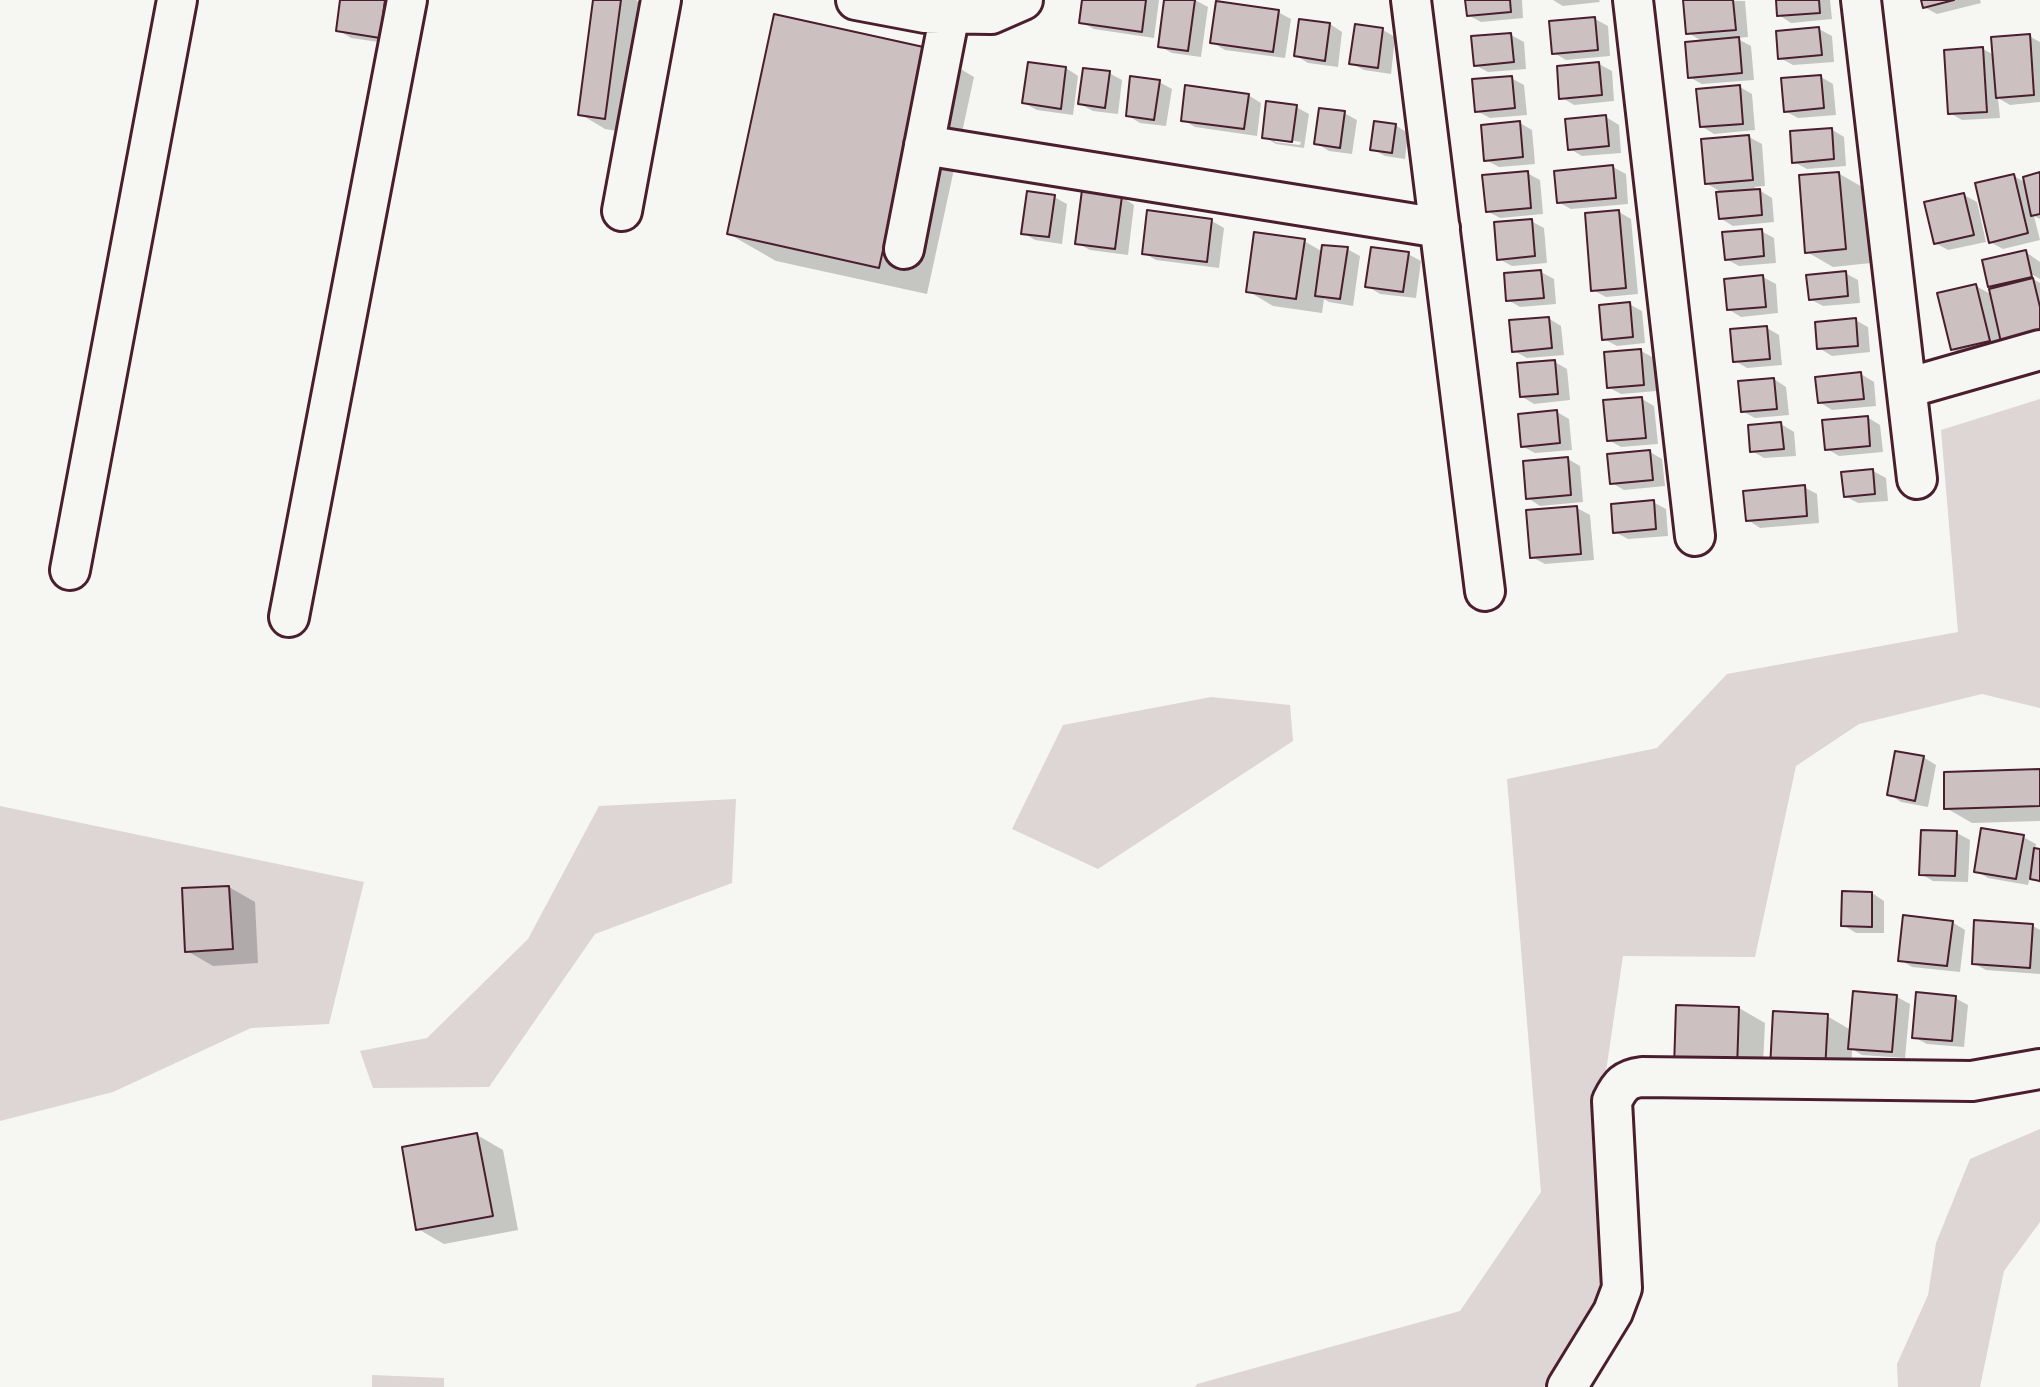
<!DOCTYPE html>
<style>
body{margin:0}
canvas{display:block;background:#f6f6f2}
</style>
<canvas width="2040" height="1387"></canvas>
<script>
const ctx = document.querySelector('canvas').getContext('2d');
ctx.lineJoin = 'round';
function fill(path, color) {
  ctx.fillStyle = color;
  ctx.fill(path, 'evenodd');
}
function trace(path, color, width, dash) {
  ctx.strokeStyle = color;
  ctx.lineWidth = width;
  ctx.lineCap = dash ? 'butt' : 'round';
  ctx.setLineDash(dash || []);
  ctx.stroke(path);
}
const green = new Path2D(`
 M2040,399V708L1982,694L1859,724L1796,766L1755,957L1623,956L1605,1078L1606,1284L1561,1365L1544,1387H1195L1197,1384L1460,1311L1541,1192L1507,779L1657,748L1727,674L1958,632L1941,430Z
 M1211,697L1290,705L1293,741L1098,869L1012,829L1063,725Z
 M736,799L732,883L595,934L489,1087L373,1088L360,1051L427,1038L528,939L599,806Z
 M0,806L364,882L329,1024L251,1028L113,1092L0,1121Z
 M2040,1129V1222L2004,1271L1980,1387H1898L1897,1364L1928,1295L1936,1243L1970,1159Z
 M372,1375L444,1378V1387H372Z`);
const shadow = new Path2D(`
 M342,0H398L392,44L351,38L338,30Z
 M595,0H636L648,7L631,133L605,129L580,114Z
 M1084,0H1159L1154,38L1094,29L1081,22Z
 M1166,0H1195L1208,7L1201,57L1172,53L1159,46Z
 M1467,0H1522L1523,18L1481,22L1468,15Z
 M1553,0H1599L1600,2L1563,6Z
 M1685,0L1745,1L1748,37L1736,38L1751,46L1754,80L1702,84L1689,77L1704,42L1688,33Z
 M1777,0H1830L1832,19L1791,23L1779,15Z
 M1922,0H1980L1981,3L1937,14L1924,7Z
 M1278,12L1291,19L1285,58L1225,50L1212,42Z
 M1595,19L1608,26L1610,56L1566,60L1554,53Z
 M1330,24L1342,32L1338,67L1308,63L1295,55Z
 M1819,29L1832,36L1834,62L1793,65L1780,58Z
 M1383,30L1395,37L1391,74L1364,70L1351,63Z
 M1511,35L1524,42L1526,69L1488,72L1475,65Z
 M2029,36L2040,42V102L2010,105L1998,98L2000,118L1962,120L1950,113L1983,49L1994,55Z
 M927,49L974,77L927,294L776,261L729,234Z
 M1599,64L1612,71L1614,101L1574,105L1561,97Z
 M1066,68L1078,76L1073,115L1037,110L1024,103Z
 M1109,73L1122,80L1118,114L1093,111L1080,104Z
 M1821,77L1833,84L1836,115L1798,118L1785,111Z
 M1511,78L1524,85L1527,115L1490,118L1477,111Z
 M1159,82L1172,89L1166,126L1140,123L1127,115Z
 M1740,87L1752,94L1755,130L1714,134L1701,126Z
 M1248,95L1261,103L1257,136L1195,127L1183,120Z
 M1296,107L1309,114L1304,148L1276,144L1264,137ZM1275,138L1301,142L1300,145L1275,142Z
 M1344,113L1357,120L1352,154L1329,151L1316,143Z
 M1606,117L1619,125L1621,153L1582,156L1570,149Z
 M1520,123L1532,130L1535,164L1499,167L1486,160Z
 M1395,125L1408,133L1405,159L1385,156L1372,149Z
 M1831,129L1844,137L1846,166L1807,169L1794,162Z
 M1749,137L1762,144L1765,186L1754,187L1772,198L1774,222L1733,226L1720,218L1724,194L1706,183Z
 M1613,167L1626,174L1628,204L1571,209L1558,202Z
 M1527,173L1540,180L1543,214L1500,218L1487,211Z
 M1838,173L1864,188L1871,263L1833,267L1807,252Z
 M2040,174V219L2034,216L2040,240L2003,249L1990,242L2014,176L2026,183Z
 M1964,195L1977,202L1986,242L1948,250L1935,243Z
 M1054,197L1067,204L1062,244L1035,240L1023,233Z
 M1122,197L1134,205L1128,255L1090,250L1077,243Z
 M1619,212L1631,219L1638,294L1606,297L1593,290Z
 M1212,221L1224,228L1219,268L1156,260L1144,253Z
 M1531,221L1544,228L1547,263L1512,266L1499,259Z
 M1761,231L1774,238L1776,263L1739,266L1726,259Z
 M1304,241L1323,252L1347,249L1360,256L1353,306L1329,302L1324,299L1322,313L1273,306L1248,291Z
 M2026,252L2040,262V279L2026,271L2024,274L2040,283V363L1965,357L1952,349L1976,286L1992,295L1996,289L1990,285Z
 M1408,254L1421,261L1416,298L1380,294L1367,286Z
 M1541,272L1554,279L1556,304L1520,307L1508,300Z
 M1845,273L1858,280L1860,303L1823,306L1810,299Z
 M1763,277L1776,284L1778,313L1741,317L1728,309Z
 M1629,304L1642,311L1645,343L1617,346L1604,339Z
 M1548,318L1561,326L1564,355L1527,358L1514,351Z
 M1855,320L1868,327L1870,352L1832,356L1819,348Z
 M1767,328L1779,335L1782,365L1747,368L1735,361Z
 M1641,351L1654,358L1657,391L1621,394L1608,387Z
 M1555,362L1567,369L1570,400L1534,404L1521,396Z
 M1861,374L1874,382L1876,406L1832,410L1819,402Z
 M1774,379L1786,387L1789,415L1755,418L1742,411Z
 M1642,399L1654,406L1658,444L1621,447L1609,440Z
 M1557,412L1569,419L1572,450L1535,453L1522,446Z
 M1867,417L1880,425L1883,452L1839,456L1827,449Z
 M1781,424L1794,432L1796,456L1764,458L1752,451Z
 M1650,452L1662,459L1665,486L1624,490L1612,483Z
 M1568,459L1580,466L1583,502L1540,506L1528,498Z
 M1873,471L1886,478L1888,501L1858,503L1845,496Z
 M1804,487L1817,494L1819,523L1760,528L1748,520Z
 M1653,502L1666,509L1668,536L1628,539L1615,532Z
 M1577,508L1590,515L1594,560L1545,564L1532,557Z
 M1923,757L1936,765L1928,807L1901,802L1889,794Z
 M2040,770V821L1972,823L1946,808Z
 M1957,833L1970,840L1968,882L1933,881L1921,874Z
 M2023,837L2036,844L2035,850H2040V883L2030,877L2028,885L1988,878L1976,871Z
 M229,887L255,902L258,963L213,966L187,951Z
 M1872,893L1884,901V933H1856L1843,925Z
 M1952,922L1965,930L1960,972L1912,967L1900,960Z
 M2033,926L2040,930V974L1986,970L1973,963Z
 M1855,993L1897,997L1910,1004L1905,1058L1862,1055L1852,1049L1851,1085L1798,1083L1827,1016L1851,1030Z
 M1955,998L1968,1005L1964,1047L1927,1044L1914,1037Z
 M1739,1008L1765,1023L1762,1084L1701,1082Z
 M477,1135L503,1150L518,1230L444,1244L418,1229Z`);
const building = new Path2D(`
 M340,0H385L380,38L336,31Z
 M593,0H621L605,119L578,115Z
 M1082,0H1146L1142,32L1079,23Z
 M1164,0H1195L1188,51L1158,47Z
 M1465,0H1510L1511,12L1467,16Z
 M1683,0H1733L1736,30L1686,34Z
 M1776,0H1819L1820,13L1777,16Z
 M1921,0H1954L1923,8Z
 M1216,1L1279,10L1273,52L1210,43Z
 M774,14L928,48L879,268L727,234Z
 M1595,17L1598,50L1552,54L1549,21Z
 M1299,19L1330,23L1325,61L1294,56Z
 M1355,24L1383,28L1378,68L1349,64Z
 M1819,27L1822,55L1778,59L1776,31Z
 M1511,33L1514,62L1474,66L1471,36Z
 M2030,34L2034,95L1996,98L1991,37Z
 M1739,37L1742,73L1688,78L1685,42Z
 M1983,47L1987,112L1948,114L1944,50Z
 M1028,62L1066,67L1061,109L1022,103Z
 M1599,62L1602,95L1559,99L1557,66Z
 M1083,68L1110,71L1105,108L1078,104Z
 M1821,75L1824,108L1784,112L1781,78Z
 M1130,76L1160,80L1154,120L1126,116Z
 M1512,76L1515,108L1475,112L1472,79Z
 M1185,85L1249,94L1244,129L1181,121Z
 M1740,85L1743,124L1700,127L1696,89Z
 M1266,101L1297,105L1292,142L1262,138Z
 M1319,108L1345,111L1340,148L1314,144Z
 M1606,115L1609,146L1568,150L1565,119Z
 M1374,121L1396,124L1392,153L1370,150Z
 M1520,121L1523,157L1484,161L1481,125Z
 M1832,128L1834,159L1792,163L1790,131Z
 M1749,135L1753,180L1705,184L1701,139Z
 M1613,165L1616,198L1557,203L1554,171Z
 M1528,171L1531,208L1486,212L1482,175Z
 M1839,172L1846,249L1805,253L1799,175Z
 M2040,172V214L2031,216L2023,177Z
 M2014,174L2028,233L1989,243L1975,183Z
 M1760,189L1762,215L1719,219L1716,192Z
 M1082,190L1122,196L1115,249L1075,244Z
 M1027,191L1055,195L1049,237L1021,234Z
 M1964,193L1974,235L1934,244L1924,202Z
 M1147,210L1212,219L1207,262L1142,254Z
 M1619,210L1626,288L1591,291L1585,213Z
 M1532,219L1535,256L1497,260L1494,222Z
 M1762,229L1764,256L1725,260L1722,232Z
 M1254,232L1305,239L1296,299L1246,292Z
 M1322,245L1348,247L1340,299L1315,296Z
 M1371,247L1409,252L1403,292L1365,287Z
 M2026,250L2032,277L1988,287L1982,260Z
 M1541,270L1544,298L1506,301L1504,273Z
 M1846,271L1848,296L1809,300L1806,275Z
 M1763,275L1766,307L1727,310L1724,279Z
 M2033,278L2040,307V343L2003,351L1989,289Z
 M1976,284L1990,341L1951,350L1937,293Z
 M1630,302L1633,337L1602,340L1599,305Z
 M1549,317L1552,348L1512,352L1509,320Z
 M1856,318L1858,346L1817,349L1815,322Z
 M1767,326L1770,359L1733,362L1730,329Z
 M1641,349L1644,385L1607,388L1604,352Z
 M1555,360L1558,394L1520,397L1517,363Z
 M1861,372L1864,399L1818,403L1815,377Z
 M1774,378L1777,409L1741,412L1738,381Z
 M1642,397L1646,438L1607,441L1603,400Z
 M1557,410L1560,443L1521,447L1518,414Z
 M1868,416L1870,446L1825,450L1822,420Z
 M1781,422L1784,449L1750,452L1748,425Z
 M1650,450L1653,480L1610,484L1607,454Z
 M1568,457L1571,495L1526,499L1523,461Z
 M1873,469L1875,494L1844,497L1841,472Z
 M1805,485L1807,516L1746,521L1743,491Z
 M1654,500L1656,529L1613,533L1611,504Z
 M1577,506L1581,554L1530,558L1526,510Z
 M1895,751L1924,756L1915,801L1887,795Z
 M2040,769V806L1944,809V772Z
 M1981,828L2024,835L2016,879L1974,872Z
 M1921,830L1957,831L1955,876L1919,875Z
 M2034,848L2040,849V881L2030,879Z
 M229,886L233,949L185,952L182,888Z
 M1842,891L1872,892V927L1841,926Z
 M1903,915L1953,921L1947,966L1898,961Z
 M1974,920L2033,924L2030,968L1972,964Z
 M1853,991L1897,995L1892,1052L1848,1049Z
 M1916,992L1956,996L1952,1041L1912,1038Z
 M1676,1005L1739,1007L1737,1070L1674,1068Z
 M1773,1011L1828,1014L1825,1072L1770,1069Z
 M477,1133L493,1216L416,1230L402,1147Z`);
const street = new Path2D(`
 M856,0L925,13L991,14L1023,0
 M1411,0L1485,591
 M1633,0L1695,536
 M1861,0L1917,479
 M924,145L1440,228
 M622,211L661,0
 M904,249L950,13
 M1907,388L2040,350
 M70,570L177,0
 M289,617L407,0
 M1567,1387L1613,1312L1622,1288L1612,1101C1620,1085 1625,1079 1642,1077L1972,1081L2040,1069`);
fill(green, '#ddd6d5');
fill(shadow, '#0003');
fill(building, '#ccc1c0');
trace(building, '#4a1f2b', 2);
trace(street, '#4a1f2b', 44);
trace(street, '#f6f6f2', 38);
</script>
